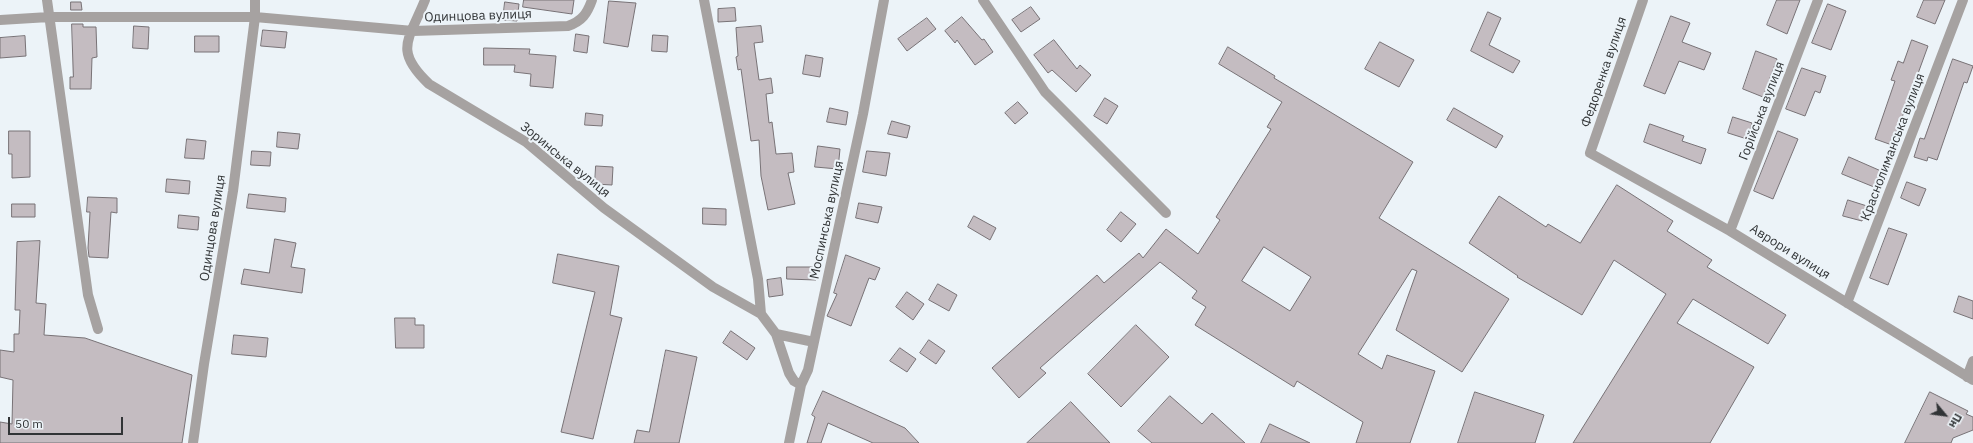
<!DOCTYPE html>
<meta charset="utf-8">
<style>
body{margin:0}
#map{position:relative;width:1973px;height:443px;overflow:hidden;background:#ecf3f8;font-family:"IBM Plex Sans",sans-serif}
canvas{display:block}
.north{position:absolute;left:1925px;top:395px;width:40px;height:40px;-webkit-text-stroke:3px #ecf3f8;paint-order:stroke;rotate:119deg;font-size:11px;font-weight:700;line-height:16px;text-align:center;color:#313436}
.north::after{content:'';display:block;margin:auto;width:14px;height:18px;background:#313436;clip-path:polygon(50% 0,100% 100%,50% 72%,0 100%)}
.scale{position:absolute;left:8px;top:417px;width:115px;height:18px;box-sizing:border-box;border:2px solid #313436;border-top:0;padding-left:5px;font-size:12px;line-height:14px;white-space:nowrap;color:#313436;-webkit-text-stroke:3px #ecf3f8;paint-order:stroke}
</style>
<div id="map">
<canvas width="1973" height="443"></canvas>
<div class="north">Пн</div>
<div class="scale">50 m</div>
</div>
<script>
const ctx = document.querySelector('canvas').getContext('2d');
ctx.lineJoin = 'round';
function fill(path, color) {
  ctx.fillStyle = color;
  ctx.fill(path, 'evenodd');
}
function trace(path, color, width, dash) {
  ctx.strokeStyle = color;
  ctx.lineWidth = width;
  ctx.lineCap = dash ? 'butt' : 'round';
  ctx.setLineDash(dash || []);
  ctx.stroke(path);
}
function write(font, color, halo, rows, align = 'center') {
  ctx.font = font + ' "IBM Plex Sans",sans-serif';
  ctx.lineWidth = 4;
  ctx.setLineDash([]);
  ctx.textBaseline = 'middle';
  ctx.strokeStyle = halo;
  ctx.fillStyle = color;
  for (const [text, x, y, turn = 0] of rows) {
    ctx.save();
    ctx.translate(x, y);
    ctx.rotate((+turn || 0) * Math.PI / 180);
    ctx.textAlign = isNaN(turn) ? turn : align;
    if (halo) ctx.strokeText(text, 0, 0);
    ctx.fillText(text, 0, 0);
    ctx.restore();
  }
}
const building = new Path2D(`
 M524,0H574L572,14L523,7Z
 M1777,0H1800L1787,34L1767,25Z
 M1924,0H1945L1935,24L1917,17Z
 M609,1L636,3L628,47L604,43Z
 M71,2H81L82,10H71Z
 M505,2L519,4L517,21L503,20Z
 M1828,4L1846,11L1831,50L1812,43Z
 M1031,7L1040,19L1021,32L1012,20Z
 M735,8L736,21L718,22V9Z
 M1488,12L1501,18L1489,45L1520,61L1513,73L1471,51Z
 M1671,16L1690,23L1682,42L1711,53L1704,70L1679,61L1665,94L1644,86Z
 M962,17L982,40L984,39L993,52L975,65L957,40L955,43L945,31Z
 M927,18L936,29L907,51L898,39Z
 M72,24H83V27H96L97,57L92,58L91,89H70V77H73Z
 M134,26L149,27L148,49L133,48Z
 M761,26L763,42L754,43L759,80L771,78L773,93L766,94L769,123L772,122L776,154L792,153L794,172L788,173L795,204L768,210L761,176L759,140L751,141L741,69L738,70L736,57L738,56L736,28Z
 M263,30L287,32L285,48L261,46Z
 M576,34L589,36L587,53L574,51Z
 M653,35L668,36L667,52L652,51Z
 M25,36L26,56L0,58V38Z
 M195,36H219V52H195Z
 M1054,40L1077,69L1080,65L1091,75L1076,92L1052,70L1048,73L1034,55Z
 M1912,40L1928,46L1892,145L1875,139L1895,81L1891,80L1898,61L1903,63Z
 M1380,42L1414,60L1399,87L1365,69Z
 M1228,47L1275,76L1274,78L1413,162L1379,218L1509,299L1462,372L1396,330L1417,271L1412,269L1358,354L1382,369L1387,355L1435,371L1410,443H1356L1363,422L1297,381L1294,387L1195,325L1206,307L1192,298L1197,291L1160,262L1040,368L1046,373L1019,398L992,368L1097,275L1104,283L1139,253L1143,258L1166,229L1198,254L1220,220L1216,217L1271,129L1267,127L1282,102L1219,64ZM1264,247L1311,277L1290,311L1242,281Z
 M484,48L530,49L529,54L556,56L553,88L530,86L531,74L514,72L515,65H484Z
 M1756,51L1777,59L1763,97L1743,89Z
 M806,55L823,58L820,77L803,74Z
 M1953,59L1973,66L1967,83L1964,82L1937,160L1928,157L1927,161L1914,157L1920,138L1924,139Z
 M1802,68L1826,76L1820,93L1815,91L1805,116L1786,109Z
 M1105,98L1118,106L1107,124L1094,116Z
 M1018,102L1028,113L1015,124L1005,113Z
 M830,108L848,112L846,125L827,122Z
 M1454,108L1503,136L1496,148L1447,120Z
 M586,113L603,115L602,126L585,125Z
 M1733,117L1752,123L1747,139L1728,133Z
 M892,121L910,126L907,138L888,134Z
 M1650,124L1684,136L1682,141L1706,149L1701,164L1644,142Z
 M9,131H30V177L12,178V154H9Z
 M1778,131L1798,139L1773,199L1754,191Z
 M278,132L300,134L298,149L277,147Z
 M187,139L206,141L204,159L185,158Z
 M818,146L840,149L838,169L815,167Z
 M252,151L271,152L270,166L251,165Z
 M867,151L890,153L886,176L863,172Z
 M1849,157L1881,171L1874,187L1842,174Z
 M596,166L613,167L612,185L595,184Z
 M167,179L190,181L189,194L166,192Z
 M1907,182L1926,189L1919,206L1901,198Z
 M1617,185L1673,221L1667,231L1712,260L1707,267L1786,315L1768,344L1693,299L1677,323L1754,367L1710,443H1573L1666,294L1614,260L1582,315L1517,277L1518,276L1469,243L1499,196L1546,227L1548,224L1580,243Z
 M249,194L286,198L285,212L247,208Z
 M88,197L117,198V213L111,212L108,258L89,257L88,248L90,212H87Z
 M1848,200L1867,206L1862,221L1843,216Z
 M859,203L882,207L878,223L856,218Z
 M12,204H35V217H12Z
 M703,208L726,209V225L703,224Z
 M1121,212L1136,224L1121,242L1107,230Z
 M179,215L199,217L198,230L178,228Z
 M974,216L996,228L990,240L968,227Z
 M1889,228L1907,234L1888,285L1870,278Z
 M275,239L296,243L291,267L305,269L302,293L241,284L244,269L269,273Z
 M40,241L36,303L46,304L44,335L85,338L192,375L182,443H0V422L12,424L13,380L0,377V350L14,352V334H19L20,310H15L17,242Z
 M558,254L619,266L610,315L622,318L593,439L561,432L595,292L553,283Z
 M846,255L880,268L875,280L869,278L851,326L827,316L837,294L834,293Z
 M787,267H817L816,280L787,279Z
 M781,278L783,295L769,297L767,280Z
 M938,284L957,295L949,311L929,300Z
 M907,292L924,304L913,320L896,307Z
 M1959,296L1973,301V319L1954,312Z
 M395,318H415V325H424V348H396Z
 M1136,325L1169,357L1121,407L1088,374Z
 M731,331L755,348L747,360L723,343Z
 M234,335L268,338L266,357L232,354Z
 M929,340L945,351L936,364L920,353Z
 M900,348L916,359L907,372L890,361Z
 M666,350L697,357L679,443H634L637,430L649,432Z
 M823,391L905,428L919,443H873L828,423L821,443H807L815,417L812,415Z
 M1475,392L1544,415L1535,443H1458Z
 M1930,392L1968,411L1966,414L1973,417V430L1953,438L1951,443H1905Z
 M1170,396L1202,424L1212,413L1245,443H1152L1138,431Z
 M1071,402L1110,443H1027Z
 M1270,424L1310,443H1261Z`);
const minor = new Path2D(`
 M47,0L88,295L98,329
 M425,0C409,40 393,50 429,84L526,142L604,208L713,287L761,314L776,334L789,373L794,381L801,385
 M704,0L758,279L761,314
 M983,0L1045,92L1166,213
 M1643,0L1590,153L1730,231L1973,380
 M0,20L49,17H255L413,31L568,26C582,21 587,14 592,0
 M1730,231L1818,0
 M1847,303L1963,0
 M776,334L814,342
 M1967,377L1973,361
 M193,443L204,364L233,191L255,17V0
 M789,443L801,385L808,370L814,342L863,114L884,0`);
const streetNames = [
 ["Одинцова вулиця",478,16,-2],
 ["Федоренка вулиця",1604,72,-71],
 ["Горійська вулиця",1762,111,-69],
 ["Краснолиманська вулиця",1893,147,-69],
 ["Зоринська вулиця",565,160,39],
 ["Моспинська вулиця",827,220,-78],
 ["Одинцова вулиця",213,228,-81],
 ["Аврори вулиця",1790,252,32]
];
fill(building, '#c4bcc1');
trace(building, '#787276', 1);
trace(minor, '#a6a2a1', 10);
write('13px', '#313436', '#ecf3f8', streetNames);
</script>
